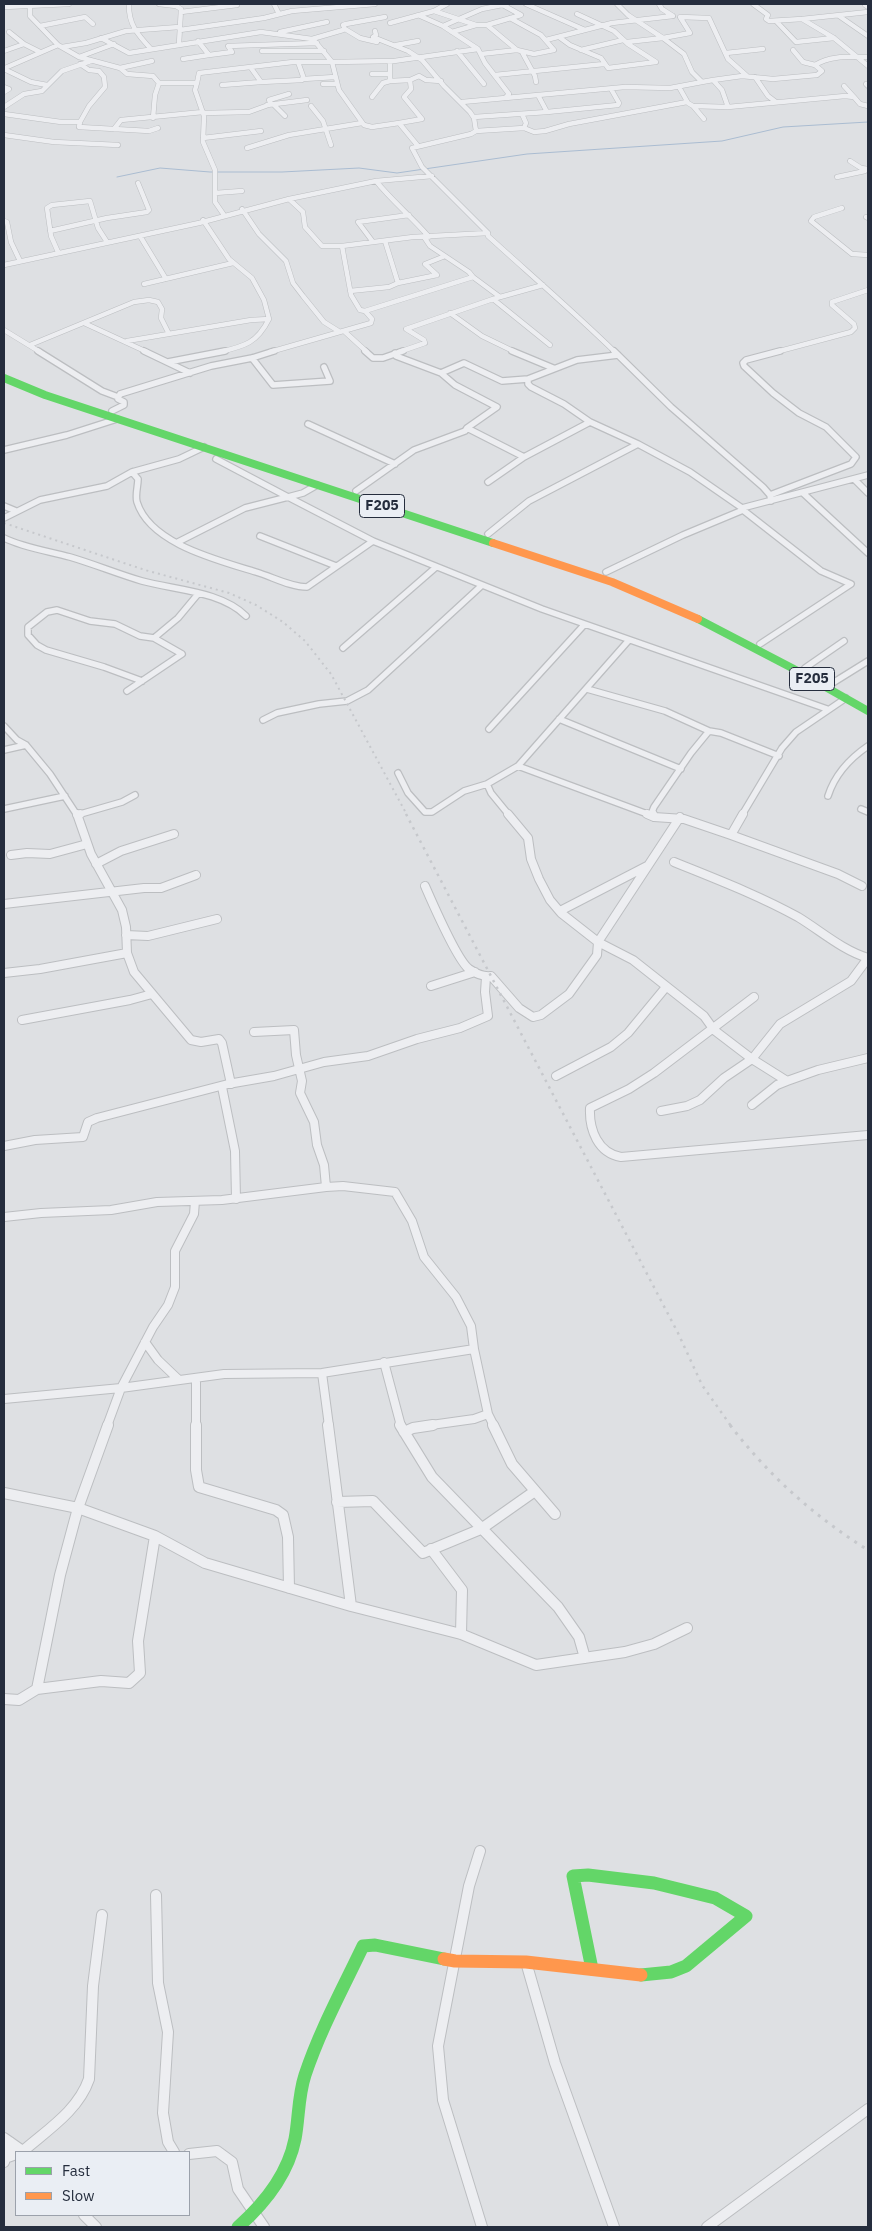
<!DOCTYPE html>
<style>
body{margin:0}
#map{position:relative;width:872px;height:2231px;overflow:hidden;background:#dee0e3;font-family:"IBM Plex Sans",sans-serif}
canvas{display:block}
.frame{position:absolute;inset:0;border:5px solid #252d3d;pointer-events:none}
.legend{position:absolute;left:15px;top:2151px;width:175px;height:65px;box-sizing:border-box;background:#eaeef4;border:1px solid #9ba1ab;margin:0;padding:6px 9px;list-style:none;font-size:15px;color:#252d3d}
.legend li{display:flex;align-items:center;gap:10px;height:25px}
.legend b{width:25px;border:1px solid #9ba1ab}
</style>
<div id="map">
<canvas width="872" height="2231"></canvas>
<div class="frame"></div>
<ul class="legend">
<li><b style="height:6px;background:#63d668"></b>Fast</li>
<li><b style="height:6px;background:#ff974d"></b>Slow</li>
</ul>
</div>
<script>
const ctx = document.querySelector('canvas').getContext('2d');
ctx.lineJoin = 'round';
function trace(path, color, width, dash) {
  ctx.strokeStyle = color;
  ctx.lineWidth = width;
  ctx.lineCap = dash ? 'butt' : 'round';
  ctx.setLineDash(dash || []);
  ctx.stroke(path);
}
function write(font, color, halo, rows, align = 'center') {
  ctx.font = font + ' "IBM Plex Sans",sans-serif';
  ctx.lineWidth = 4;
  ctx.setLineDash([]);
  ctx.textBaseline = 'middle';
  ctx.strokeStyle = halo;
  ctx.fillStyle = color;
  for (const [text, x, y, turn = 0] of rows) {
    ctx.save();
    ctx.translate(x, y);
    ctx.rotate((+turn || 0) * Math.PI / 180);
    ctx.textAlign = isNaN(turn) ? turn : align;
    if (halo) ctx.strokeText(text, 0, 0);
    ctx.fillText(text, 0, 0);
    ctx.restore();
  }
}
const stream = new Path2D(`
 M117,177L160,168L210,172H282L359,168L397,173L527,154L722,141L783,127L868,122`);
const streetFar3 = new Path2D(`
 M129,4C128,24 138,35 151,49
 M159,4L176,6L181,9L179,44
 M274,4L279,14
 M501,4L521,15L487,25L517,50
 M526,4L585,30
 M617,4L628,15L663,38
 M659,4L662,9L673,16
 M753,4L768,15L766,19L769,21L802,19
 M868,4L865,5L868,7
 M30,6V16L58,45
 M4,7L69,4
 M434,11L476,25H487
 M181,12L237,5
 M868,12L802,19L834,38L868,66
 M418,15L443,26L478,49L485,63L509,94L505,98
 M839,16L868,36
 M776,21L796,42L834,38
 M390,23L434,11L447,4
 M40,26L85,17L93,24
 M443,26L482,9L507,4
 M345,29L360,38L377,42
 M180,30L264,18L292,11L375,4
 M375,31L376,35L373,37L408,51L422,60L444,86L470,112L474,118L476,131L471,134L412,148L422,167L488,233
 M9,32L24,44
 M280,32L327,22
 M452,32L476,25
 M559,37L570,45L601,58L608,68L656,62L628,44L614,31L577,14
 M101,38L129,53L261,32L312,39L343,30L345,29L343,25L346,24L385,17
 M313,39L332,62L394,61L478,49
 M546,40L612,23L673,16
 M627,42L663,38
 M396,45L418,41
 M62,47L86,43L126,31L179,27
 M581,50L623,40
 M793,50L803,62L815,65
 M4,51L24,44L40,52
 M262,51H324
 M457,51L484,84
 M522,52L535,76L536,82
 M726,53L763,49
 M481,54L517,50L534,54L554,50L541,35L510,18
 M209,55L232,52L228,46L317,43
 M79,57L114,44
 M183,59L209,55L198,41
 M80,64L89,70L99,71L104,77L105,87L89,106L80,122
 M5,68L58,45L79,57L120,68L127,74L153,76L159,83H197L195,90L204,116L203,142L215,170V202L224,215
 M120,68L152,61
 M251,68L261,82L302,80L303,76L298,62
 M4,69L31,82L47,85
 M372,74H390
 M495,75L604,64
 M755,77L768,96L776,102
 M303,79L335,77
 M410,80L411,89L404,97L422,119L399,123L418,146
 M713,80L742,76L773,79L817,75L822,71L815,65C831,55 849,57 868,57
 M390,81L410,80L419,76L426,80L441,81
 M702,82L713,80L722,90L728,107L845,96L854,97L860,104L868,106
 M197,83L199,73L293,62H332L339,90L364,125L372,127L399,123
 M323,84H335
 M866,84L868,86
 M222,85L261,82
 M844,86L854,97
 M4,87L9,89L4,92
 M679,87L688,103L693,106L728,107
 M538,95L625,87L670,88L702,82L692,72L684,54L663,38L690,33L680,17L709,18L728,59L747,76
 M372,97L383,83L390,81V62
 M462,102L538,95L547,112L474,117
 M267,105L307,100
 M274,105L285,116
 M311,106L323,121L331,145
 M693,106L704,119
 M4,107L24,94L42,91L62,71L91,61
 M547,112L618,105L619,103L611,89
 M203,113L249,112L271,104L269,100L289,94
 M4,114L61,122H80L79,127L149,131L158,128
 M153,118L155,95L159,83
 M524,128L534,132L545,131L569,124L687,102
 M114,129L121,120L203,112
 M476,131L524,128L526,123L522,114
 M4,135L54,142L118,145
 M203,138L261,131
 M247,148L289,135L362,123
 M850,161L861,168L868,169
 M837,177L865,171L864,169
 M376,181C392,201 412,217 429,237
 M215,193L242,191
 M289,199L376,181L432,176
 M842,208L814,217L811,221L852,254L868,255
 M242,209L259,234L286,261L293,283L303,296L324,322L340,332
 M866,217L868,218
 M203,220L229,259L252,278L264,300L269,319C257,343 245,346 220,352
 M4,221L7,222L11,242L20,261
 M50,231L107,218L147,212L149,210L138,183
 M140,236L166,279
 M385,241L398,283
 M373,242L358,222L409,215
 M58,252L51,236L47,208L52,205L90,201L98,228L107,242
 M4,265L199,223L289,199L303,212L305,227L322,246H342
 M437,275L425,264L445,256
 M473,277L500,297
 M144,284L233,263
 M350,291L389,287L398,283L437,275
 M493,299L550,345
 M365,311L473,277L469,272L430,246L424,237
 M450,313L482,336L515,352
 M84,323L147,352
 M4,330L40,352
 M344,331L367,352
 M127,341L251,320L269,319
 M30,345L134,302L149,300L158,302L162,309L161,318L169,334
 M270,352L371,323L372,319L365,311L360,310L351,295L342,246L413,237L488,233V236C531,275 574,312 615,352
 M399,352L425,343L424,340L406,329L493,299L543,285
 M776,352L851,332L855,328L854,324L832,305V302L868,290`);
const streetFar2 = new Path2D(`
 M38,351L102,391L118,397
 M144,351L190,373
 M365,351L373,358H383L403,351
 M512,351L553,368
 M614,351L671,407L763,487L770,495L771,501
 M395,353L396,356L441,373L455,385L497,407L467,428
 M252,358L273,385L330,381L324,367
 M168,362L225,351
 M441,373L464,363L502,381L528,379
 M112,411L124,405V402L118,399L120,394L211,366L252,358L274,351
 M590,422L564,404L531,387L528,384V379L577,360L618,355
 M308,424L395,464
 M204,447L179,459L132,472L138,479C138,486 135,495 137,502C150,544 218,560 256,572C273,577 290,587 307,587L373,541L288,497
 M4,450L67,435L117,419
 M854,479L868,493
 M488,482L524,457L590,422L638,444
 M356,491L414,450L465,431L467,428L524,457
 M803,493L868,553
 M770,495L851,464L856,457L826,427L799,413L773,393L744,366L743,363L746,360L780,351
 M288,497L303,493L317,485
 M4,506L16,511
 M743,510L821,571L851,584L760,644
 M4,518L40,500L107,486L132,472
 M488,534L529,501L638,444L690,472L742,508
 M260,536L336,566
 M4,538C25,548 48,551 70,557C94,564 118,574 142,581C175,590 221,591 246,616
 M373,541L542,609L827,709
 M178,542L245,508L288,497L216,459
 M606,572L683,535L743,510L742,508L868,475
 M343,648L435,568
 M805,668L844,641
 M142,681L104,667L46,650L37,645L28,635V627L47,612L57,610L90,621L115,624L140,636L154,638L178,618L198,594
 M831,684L868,661
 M587,689L665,711L709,731
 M127,691L182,654L154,638
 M559,719L681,769
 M263,720L277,713L319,704L347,701L368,690L480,587
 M4,726L17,740L26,745L50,774L77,815
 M489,729L584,625
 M4,750L26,745
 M518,766L650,815
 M398,773L408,793L425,812H432L464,791L487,784
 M828,796C835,774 849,759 868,746
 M4,809L65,796
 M861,809L868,812
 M77,815L122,802L135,795
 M509,815L491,793L487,784L518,766L629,640
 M653,815L652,812L654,807L691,753L709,731L721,733L779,756
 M742,815L782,748L796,732L846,698`);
const streetFar1 = new Path2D(`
 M77,814L91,854L122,910L126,927L127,953L134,972L191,1040L201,1042L219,1039L222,1043L231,1084
 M508,814L528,838L531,859L539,879L550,900L561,913L598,942L633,960L704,1016L714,1030L752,1059L787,1081L818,1070L868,1058
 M647,814L654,817L684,819L731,835L743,814
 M653,814L654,817
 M77,815L80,814
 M731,835L838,874L862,886
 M11,855L27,853L50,854L87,844
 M96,864L121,851L174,834
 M425,886C432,902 457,960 469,969C475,973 484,977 491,976L519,1008L533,1017L541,1015L569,994L597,955L598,942L680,817
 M4,904L144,888H161L196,875
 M560,911L647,866
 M126,935L148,936L217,919
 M4,973L40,969L127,953
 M431,986L475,972
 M754,997L654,1073L629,1089L590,1108C589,1130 598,1153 621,1157L868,1135
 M22,1020L130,1000L152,994
 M254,1032L294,1030L296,1055L302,1081L300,1093L314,1122L317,1145L324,1165L326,1187L343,1186L395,1192L412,1221L424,1257L456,1297L471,1326L474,1349
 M556,1076L611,1047L628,1033L666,987
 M222,1087L235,1151L236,1199
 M752,1105L777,1085L787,1081
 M661,1111L687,1106L700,1100L724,1078L752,1059L780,1024L851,981L868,958C842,950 821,931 798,917C758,895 716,879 674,862
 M4,1146L35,1140L83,1137L88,1122L97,1118L228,1084L274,1076L324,1062L368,1056L417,1039L460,1028L488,1016L485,992L486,977
 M4,1217L41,1213L111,1210L157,1202L222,1200L326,1187
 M145,1342L158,1360L179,1380
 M384,1362L401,1426
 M322,1373L329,1426
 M196,1378V1426
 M4,1399L121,1388L224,1374L322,1373L474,1349L488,1414L494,1426
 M107,1426L121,1388L153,1327L168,1305L175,1287V1251L194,1214L195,1201
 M424,1426L474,1419L488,1414`);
const street = new Path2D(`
 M196,1425V1470L199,1487L276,1510L283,1515L288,1537L289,1588
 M328,1425L351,1606
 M400,1425L432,1477L558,1607L579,1637L585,1658
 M493,1425L512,1464L555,1514
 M404,1432L413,1428L433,1425
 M4,1493L78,1508L155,1536L205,1563L351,1606L461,1634L536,1665L625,1652L654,1644L687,1628
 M337,1502L373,1501L423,1553L481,1529L535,1491
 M431,1549L462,1590L461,1634
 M37,1689L101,1681L129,1683L140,1673L138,1641L155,1536
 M4,1699L19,1700L37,1689L60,1575L78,1508L108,1425
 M480,1851L469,1886L438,2046L443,2100L482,2227
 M156,1895L158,1983L168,2032L163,2113L168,2142L174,2152
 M526,1962L555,2063L614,2227
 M4,2138L24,2152
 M22,2152C47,2130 78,2111 89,2079L93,1986L102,1915
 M189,2154L217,2151L232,2162L238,2189L264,2227
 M5,2158L16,2154
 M4,2162L10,2142
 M84,2215L96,2227
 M707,2227L868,2109`);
const fastFar1 = new Path2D(`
 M4,378L45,395L493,543
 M698,619L792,668L868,711`);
const fast = new Path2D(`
 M592,1969L573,1876L588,1875L654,1883L715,1898L746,1916L686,1966L671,1972L641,1975
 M238,2227C264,2204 288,2174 295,2139C299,2118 298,2096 305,2075C320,2030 343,1988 363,1946L375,1945L444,1959`);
const slowFar1 = new Path2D(`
 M493,543L612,582L698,619`);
const slow = new Path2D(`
 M444,1959L455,1961L526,1962L641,1975`);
const railFar2 = new Path2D(`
 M4,523L145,570L229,593L256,605L283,622L305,641L331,674L407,815`);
const railFar1 = new Path2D(`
 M406,814L678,1333L702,1385L731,1426`);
const rail = new Path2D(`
 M730,1425C768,1475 815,1517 868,1550`);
const shields = [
 [382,506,45],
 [812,679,45]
];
const shieldNames = [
 ["F205",382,506],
 ["F205",812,679]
];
trace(stream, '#aabcd1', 1);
trace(streetFar3, '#bcbec1', 5.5);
trace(streetFar2, '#bcbec1', 8);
trace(streetFar1, '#bcbec1', 10);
trace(street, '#bcbec1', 12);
trace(streetFar3, '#edeef1', 4.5);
trace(streetFar2, '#edeef1', 5.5);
trace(streetFar1, '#edeef1', 8);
trace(street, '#edeef1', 10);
trace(fastFar1, '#63d668', 8);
trace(fast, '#63d668', 13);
trace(slowFar1, '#ff974d', 8);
trace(slow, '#ff974d', 13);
trace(railFar2, '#c6c8cc', 2, [2, 4]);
trace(railFar1, '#c6c8cc', 2.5, [2.5, 5]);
trace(rail, '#c6c8cc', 3, [3, 6]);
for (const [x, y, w] of shields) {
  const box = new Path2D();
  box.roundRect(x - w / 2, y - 11.5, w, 23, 4);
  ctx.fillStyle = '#eaeef4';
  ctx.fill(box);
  trace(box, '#252d3d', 1);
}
write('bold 14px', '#252d3d', null, shieldNames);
</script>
